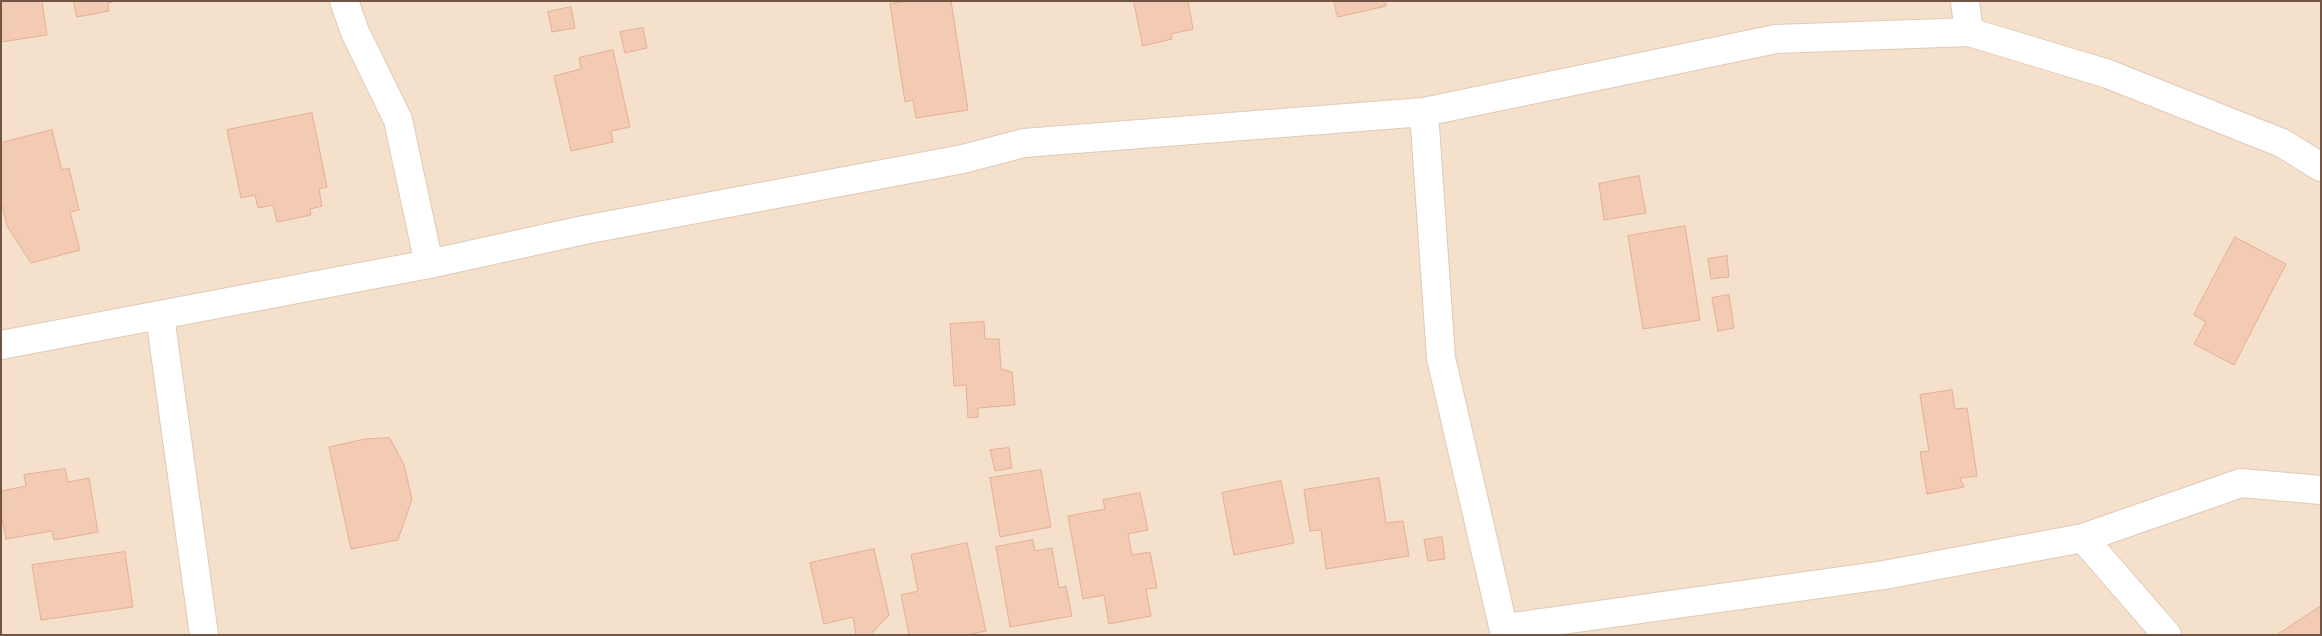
<!DOCTYPE html>
<style>
body{margin:0}
#map{position:relative;width:2322px;height:636px;overflow:hidden;background:#fdefdd;font-family:Karla,sans-serif}
canvas{display:block}
.frame{position:absolute;inset:0;border:2px solid #725445;pointer-events:none}
</style>
<div id="map">
<canvas width="2322" height="636"></canvas>
<div class="frame"></div>
</div>
<script>
const ctx = document.querySelector('canvas').getContext('2d');
ctx.lineJoin = 'round';
function fill(path, color) {
  ctx.fillStyle = color;
  ctx.fill(path, 'evenodd');
}
function trace(path, color, width, dash) {
  ctx.strokeStyle = color;
  ctx.lineWidth = width;
  ctx.lineCap = dash ? 'butt' : 'round';
  ctx.setLineDash(dash || []);
  ctx.stroke(path);
}
const residential = new Path2D(`
 M1,1H2321V635H1Z`);
const building = new Path2D(`
 M1,1H42L47,35L1,42Z
 M74,1H117L108,3L109,11L77,17Z
 M909,1H951L968,110L916,118L913,100L905,102L890,4Z
 M1134,1H1188L1193,29L1171,34L1172,39L1143,46Z
 M1334,1H1385L1386,6L1338,17Z
 M571,7L575,28L552,32L548,12Z
 M643,28L647,48L625,53L620,32Z
 M613,50L630,127L611,131L613,142L571,151L554,76L581,69L579,58Z
 M312,113L327,187L319,189L322,206L310,209L311,215L277,222L273,205L258,208L255,195L241,198L227,130Z
 M52,130L62,170L69,168L79,210L70,212L80,250L31,263L7,226L1,202V143Z
 M1639,176L1646,213L1604,220L1599,184Z
 M1685,226L1700,320L1643,329L1628,236Z
 M2235,237L2286,264L2234,365L2194,344L2206,322L2194,315Z
 M1727,256L1729,277L1711,279L1708,259Z
 M1729,295L1734,328L1718,331L1712,298Z
 M984,322L985,339H999L1001,369L1012,372L1015,405L978,408V417L968,418L966,385L954,386L950,324Z
 M1952,390L1955,409L1967,408L1977,476L1960,478L1964,487L1927,494L1920,452L1929,451L1920,395Z
 M390,438L404,465L412,499L398,540L351,549L329,447L365,439Z
 M1009,448L1012,468L995,471L990,450Z
 M65,469L68,482L89,478L98,532L54,540L52,531L6,539L1,514V491L26,486L24,475Z
 M1041,470L1051,527L1000,537L990,478Z
 M1379,478L1386,523L1403,521L1409,556L1326,569L1321,530L1310,531L1304,490Z
 M1281,481L1294,543L1234,555L1222,493Z
 M1140,493L1148,530L1128,534L1132,555L1150,552L1157,588L1146,589L1151,616L1109,624L1104,595L1083,599L1068,516L1105,509L1103,500Z
 M1442,537L1445,559L1428,561L1424,540Z
 M1033,540L1035,551L1052,548L1059,588L1066,586L1072,616L1010,627L996,547Z
 M967,543L986,631L967,635H909L901,595L918,591L911,555Z
 M874,549L889,615L870,635H856L853,617L824,624L810,563Z
 M125,552L133,607L41,620L32,565Z
 M2321,606V635H2277Z`);
const street = new Path2D(`
 M344,1L355,32L398,120L429,264
 M1965,1L1969,32
 M1424,112L1441,358L1505,635
 M160,316L204,635
 M1,345L429,264L584,230L963,159L1024,143L1424,112L1776,39L1969,32L2108,74L2282,143L2321,167
 M2083,538L2167,635
 M1505,628L1884,575L2083,538L2241,483L2321,490`);
fill(residential, '#f4e0cb');
fill(building, '#f3cab4');
trace(building, '#e6b094', 1);
trace(street, '#e0cab9', 30);
trace(street, '#fff', 28);
</script>
